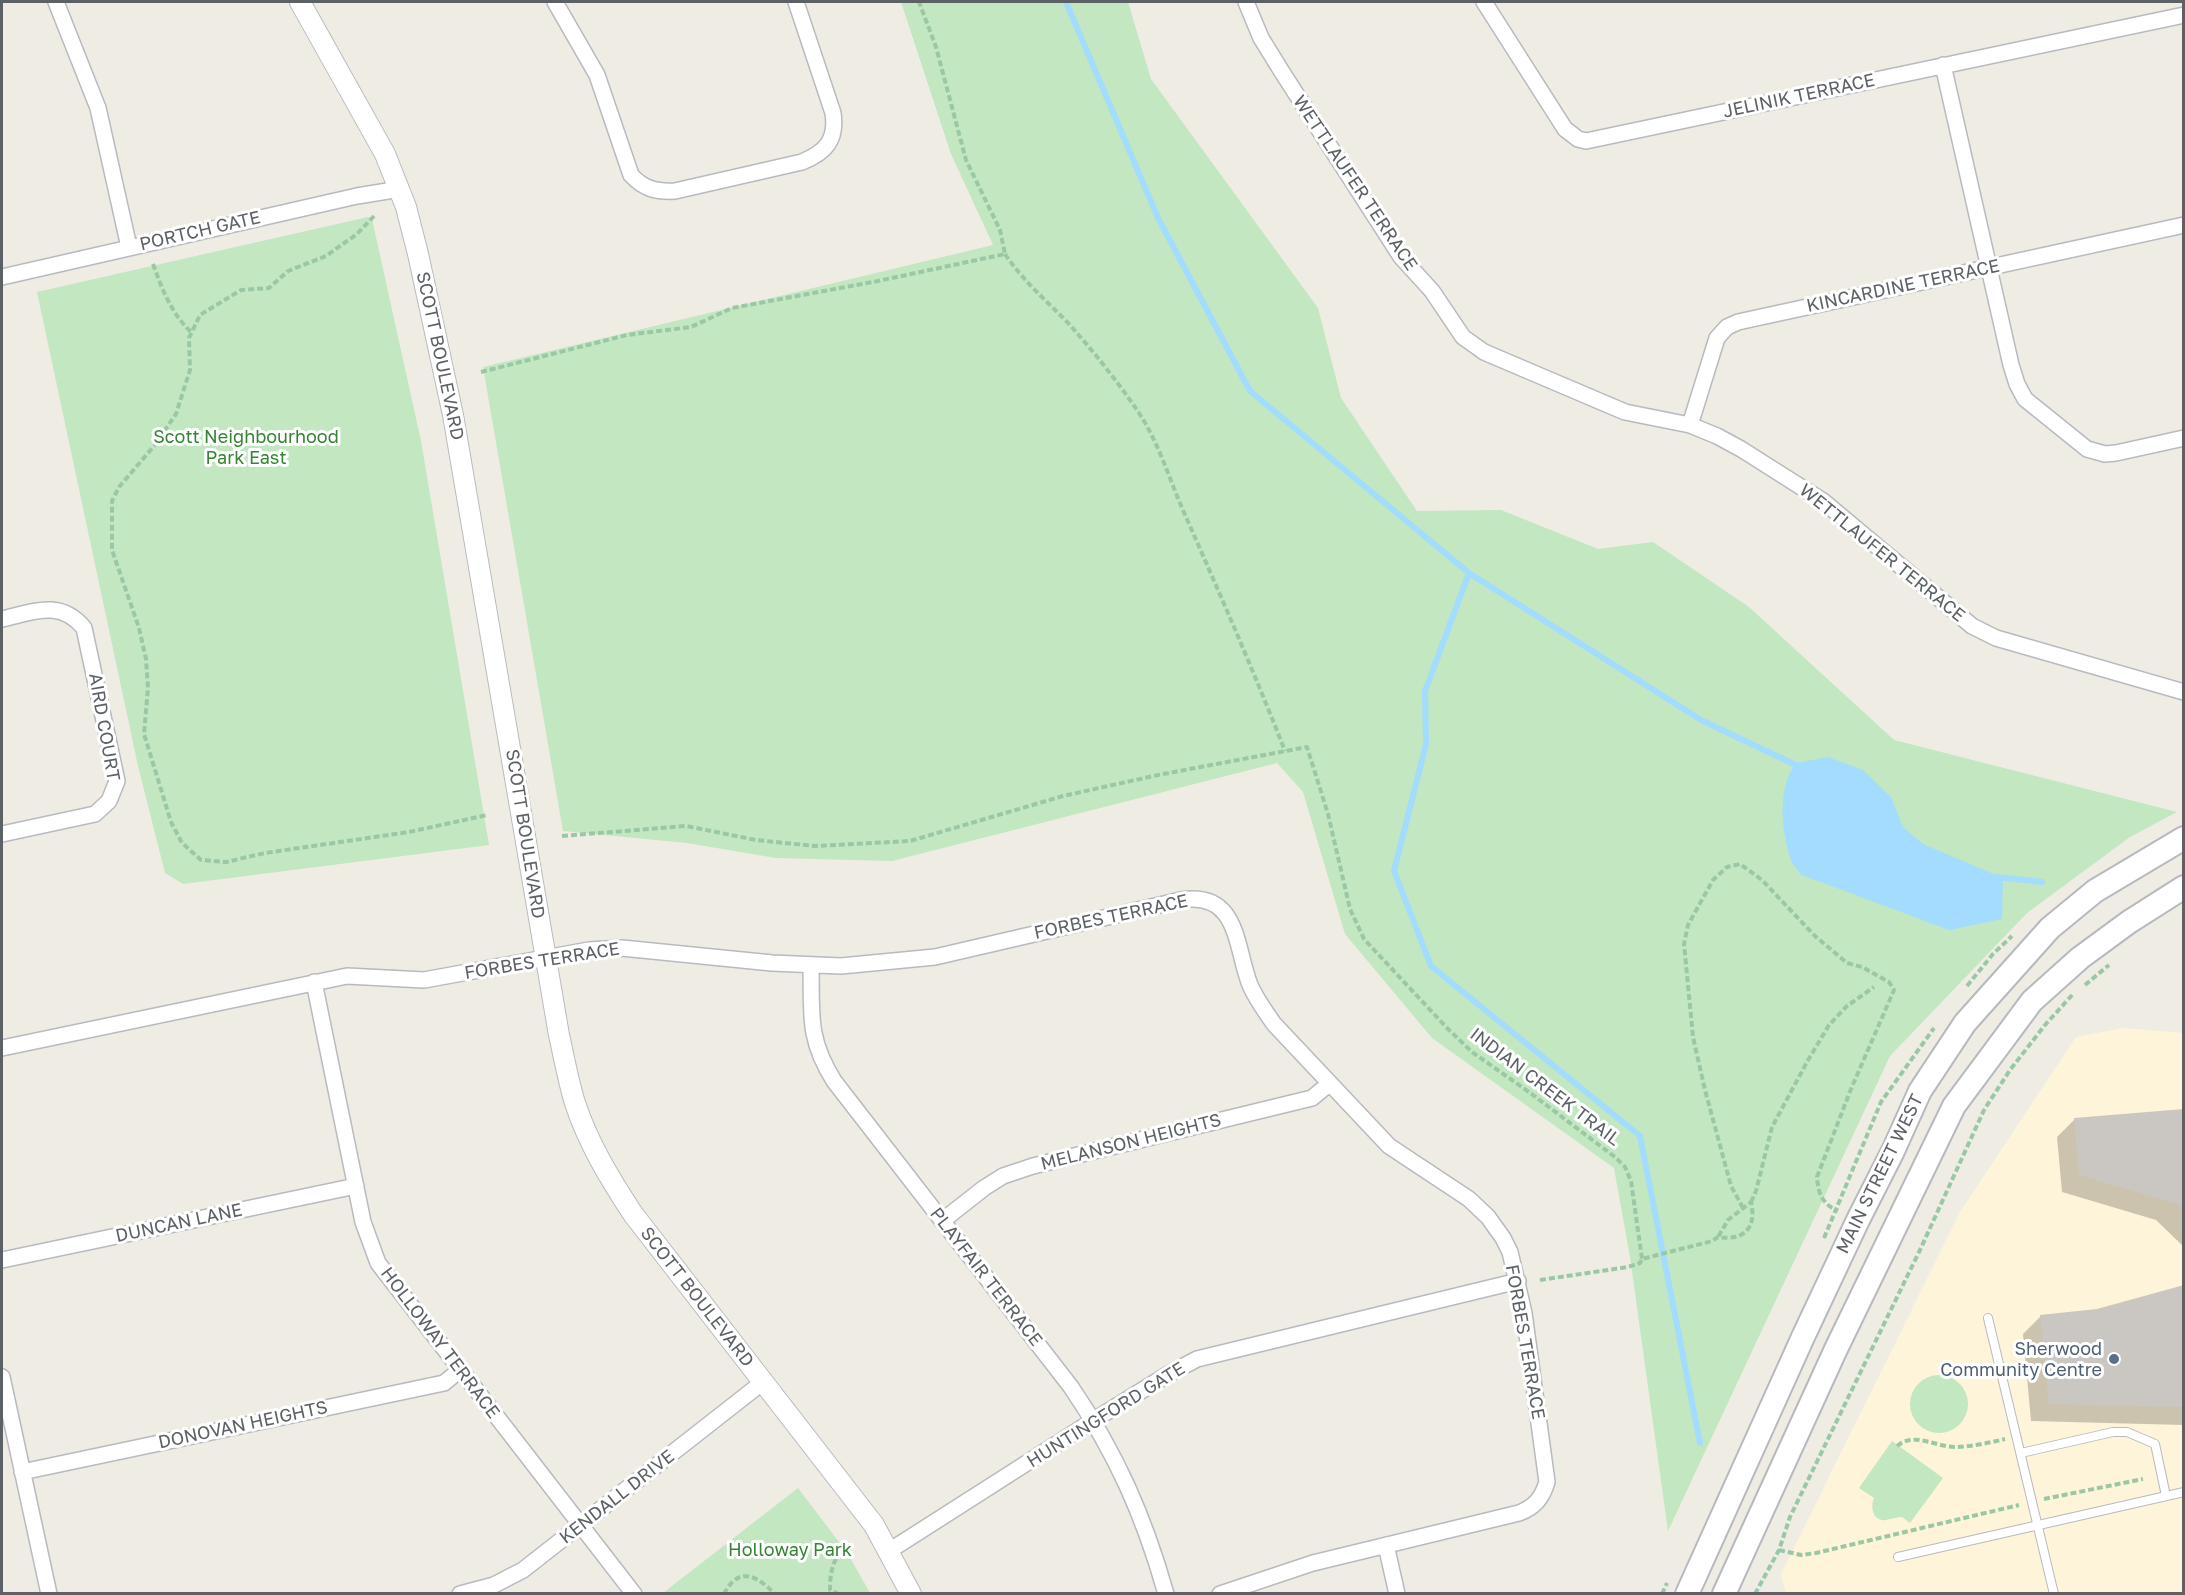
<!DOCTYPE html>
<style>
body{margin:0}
#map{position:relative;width:2185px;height:1595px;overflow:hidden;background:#efece4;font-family:"Golos Text",sans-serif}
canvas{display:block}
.frame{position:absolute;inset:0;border:3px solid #5c6165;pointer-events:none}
</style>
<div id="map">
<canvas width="2185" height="1595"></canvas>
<div class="frame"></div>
</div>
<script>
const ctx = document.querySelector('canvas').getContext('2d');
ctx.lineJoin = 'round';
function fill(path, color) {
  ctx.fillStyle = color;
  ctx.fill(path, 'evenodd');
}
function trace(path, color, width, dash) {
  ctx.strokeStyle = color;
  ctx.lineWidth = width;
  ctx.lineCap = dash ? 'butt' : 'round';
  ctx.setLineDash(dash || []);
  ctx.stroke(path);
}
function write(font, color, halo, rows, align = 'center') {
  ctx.font = font + ' "Golos Text",sans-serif';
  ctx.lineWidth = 6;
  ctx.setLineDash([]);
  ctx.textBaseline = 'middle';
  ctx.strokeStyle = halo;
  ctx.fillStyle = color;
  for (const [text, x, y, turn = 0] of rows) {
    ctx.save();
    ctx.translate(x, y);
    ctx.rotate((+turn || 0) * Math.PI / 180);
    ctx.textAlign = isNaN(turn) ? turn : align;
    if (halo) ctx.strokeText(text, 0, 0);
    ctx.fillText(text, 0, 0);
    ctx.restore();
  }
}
const commercial = new Path2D(`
 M2123,1028L2183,1033V1593L1786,1594L1781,1574L1960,1212L2076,1037Z`);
const green = new Path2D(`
 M901,2H1128L1151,79L1318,308L1341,398L1417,511L1501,510L1598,549L1653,542L1749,607L1894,740L2177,812L2130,837L2027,913L1890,1056L1668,1531L1630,1257L1614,1168L1432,1038L1345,934L1303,792L1277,763L892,861L776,858L687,843L563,831L483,367L993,245L951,154Z
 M368,217L372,219L421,441L489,845L183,884L165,873L138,766L37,292Z
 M1910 1404a29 29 0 1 1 58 0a29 29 0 1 1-58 0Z
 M1892,1441L1943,1478L1910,1523L1902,1517C1896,1517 1892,1519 1886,1520C1873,1522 1870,1507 1874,1498L1859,1488Z
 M798,1488L848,1554L870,1593H663Z`);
const water = new Path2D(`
 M1828,757L1863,770L1891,797L1903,827L1923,844L2003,878L2002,919L1949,930L1802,875C1798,871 1793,865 1791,860C1781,831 1777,788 1796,763Z`);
const shadow = new Path2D(`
 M2184,1110V1247L2156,1220L2062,1192L2057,1137L2075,1119Z
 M2184,1287V1425L2031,1421L2023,1334L2041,1316L2097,1311Z`);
const stream = new Path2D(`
 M1066,2L1158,218L1250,391L1469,573L1701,720L1800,767
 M1469,573L1425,691L1426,744L1394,871L1431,966L1640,1136L1700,1443
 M1998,877L2042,882`);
const building = new Path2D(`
 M2184,1109V1206L2079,1175L2074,1118Z
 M2184,1285V1407L2049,1404L2040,1315L2097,1309Z`);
const path = new Path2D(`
 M374,216L357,234L326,256L288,271L269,288L241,290L200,315L189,338L190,370L176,414L154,446L119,487L112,501V550L139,628L146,659L148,688L144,734L171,822L182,843L201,860L226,862L265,853L409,832L487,815
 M1005,254C1023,281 1046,300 1069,324C1094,352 1118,382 1139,413C1160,445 1170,482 1186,517C1220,594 1254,672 1285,751
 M153,264C162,289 171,313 191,332
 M481,372L627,335L691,327L732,308L878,281L1005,254L1000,230L966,160L936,47L919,2
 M562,836L686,826L756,840L815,846L910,841L1063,796L1158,775L1307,747L1328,814L1350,909L1364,939L1447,1028L1472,1052L1529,1092L1615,1157L1625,1167L1631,1181L1642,1259
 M2085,985L2109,965
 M1967,986L1993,954L2012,936
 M1751,1202L1756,1191L1772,1127L1807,1062L1829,1025L1847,1006L1874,987
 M1743,1208L1731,1186L1705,1090L1693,1037L1684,944L1688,925L1713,880L1727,867L1740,864L1762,880L1815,936L1847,963L1862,967L1889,982L1894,990L1851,1089L1817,1177C1818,1193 1822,1204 1838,1211
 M1824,1238L1881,1102L1934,1028
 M1540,1280L1628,1267L1640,1263L1642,1259L1712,1241L1718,1237C1744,1241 1757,1228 1751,1202L1728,1220L1718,1237
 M1897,1446C1915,1431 1937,1448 1957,1447C1973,1446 1989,1443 2005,1439
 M2044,1499L2143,1479
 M1779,1550L1801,1555L1816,1553L2019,1505
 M724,1594C739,1565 757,1576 775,1594
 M839,1594L830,1590C830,1573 832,1559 846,1547
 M873,1594V1593
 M1662,1594L1667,1583
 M1755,1594L1779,1550L1790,1517L1920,1250L1984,1110L2010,1070L2045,1025L2074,993`);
const service = new Path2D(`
 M1988,1318L2054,1594
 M2021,1453L2113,1432H2127L2155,1444L2166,1496
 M1898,1557L2184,1492`);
const minor = new Path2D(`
 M56,2L98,108L129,247
 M555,2L597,75L631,175C644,189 656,192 675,191L802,162C826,152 837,140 833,113L796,2
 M1246,2L1261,38L1282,72L1401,257L1432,291L1463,337L1484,352L1625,412L1690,425L1717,436L1741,449L1823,501L1972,626L1996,638L2184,692
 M1484,2L1565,129L1578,139L1586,141L2184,15
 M1943,65L2011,365L2017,384L2025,399L2087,449L2105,454L2116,453L2184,438
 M2,277L357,196L400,189
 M1690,425L1717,338L1727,327L1738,322L2184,225
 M2,619C33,612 60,599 84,628L117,781L109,801L95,814L2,834
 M811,966C812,1014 807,1038 834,1081L1071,1387C1116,1453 1144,1516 1166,1594
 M314,982L363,1222L378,1263L634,1594
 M2,1048L347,976L424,980L589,950L622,948L772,963L841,966L935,957L1181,900C1239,891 1235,946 1250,985C1256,999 1265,1011 1274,1024L1389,1146L1469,1199L1488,1217L1503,1238L1510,1252L1524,1313L1547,1482C1542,1498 1535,1507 1519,1513L1313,1563L1220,1594
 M942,1221L984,1188L1003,1176L1033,1166L1312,1098L1329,1084
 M2,1260L356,1186
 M2,1377L49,1594
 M22,1472L444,1383L460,1370
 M1386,1545L1397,1594
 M889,1551L1094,1420L1167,1375L1197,1359L1518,1281
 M460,1594L494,1585L523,1570L763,1382`);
const tertiary = new Path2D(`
 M300,2L385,154L406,207L418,254L453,415L559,1035C564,1057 568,1080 575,1103C588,1143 610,1179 633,1214L874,1525L911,1594`);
const secondary = new Path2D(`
 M1687,1594L1803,1337L1858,1220L1893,1151L1920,1091L1965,1023L2050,928L2095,891L2184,838
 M1724,1594L1836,1349L1954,1106L2032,1001L2080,958L2129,922L2184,887`);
const markers = [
 [2114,1359,6,"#5c6f8a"]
];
const streetNames = [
 ["JELINIK TERRACE",1799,96,-12],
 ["WETTLAUFER TERRACE",1355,183,56],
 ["PORTCH GATE",200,231,-13],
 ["KINCARDINE TERRACE",1903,286,-12],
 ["SCOTT BOULEVARD",440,356,78],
 ["WETTLAUFER TERRACE",1882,553,39],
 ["AIRD COURT",104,727,80],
 ["SCOTT BOULEVARD",525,834,81],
 ["FORBES TERRACE",1111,917,-12],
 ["FORBES TERRACE",542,961,-9],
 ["INDIAN CREEK TRAIL",1545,1087,37],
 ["MELANSON HEIGHTS",1131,1142,-14],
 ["MAIN STREET WEST",1880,1174,-64],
 ["DUNCAN LANE",179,1223,-12],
 ["PLAYFAIR TERRACE",986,1277,52],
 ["SCOTT BOULEVARD",697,1297,52],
 ["FORBES TERRACE",1525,1342,80],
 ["HOLLOWAY TERRACE",440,1343,53],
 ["HUNTINGFORD GATE",1106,1415,-32],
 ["DONOVAN HEIGHTS",243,1425,-12],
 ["KENDALL DRIVE",617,1497,-38]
];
const parkNames = [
 ["Scott Neighbourhood",246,437],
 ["Park East",246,458],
 ["Holloway Park",790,1550]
];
const serviceNames = [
 ["Sherwood",2102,1349],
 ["Community Centre",2102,1370]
];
fill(commercial, '#fef4da');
fill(green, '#c2e7c1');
fill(water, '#a4dcff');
fill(shadow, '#0003');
trace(stream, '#a4dcff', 6);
fill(building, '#cac7c2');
trace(service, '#b7babe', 10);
trace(minor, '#b7babe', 18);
trace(tertiary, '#b7babe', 22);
trace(secondary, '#b6b9be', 26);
trace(path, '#9ac8a5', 4, [6, 3]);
trace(service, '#fff', 8);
trace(minor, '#fff', 15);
trace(tertiary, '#fff', 20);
trace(secondary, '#fff', 22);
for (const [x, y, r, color] of markers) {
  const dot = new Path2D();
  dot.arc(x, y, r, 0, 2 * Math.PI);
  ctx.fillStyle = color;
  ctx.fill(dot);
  trace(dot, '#fff', 2);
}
write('18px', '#5c6165', '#fff', streetNames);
write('18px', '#348434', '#fff', parkNames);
write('18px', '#4e5e75', '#fff', serviceNames, 'right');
</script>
